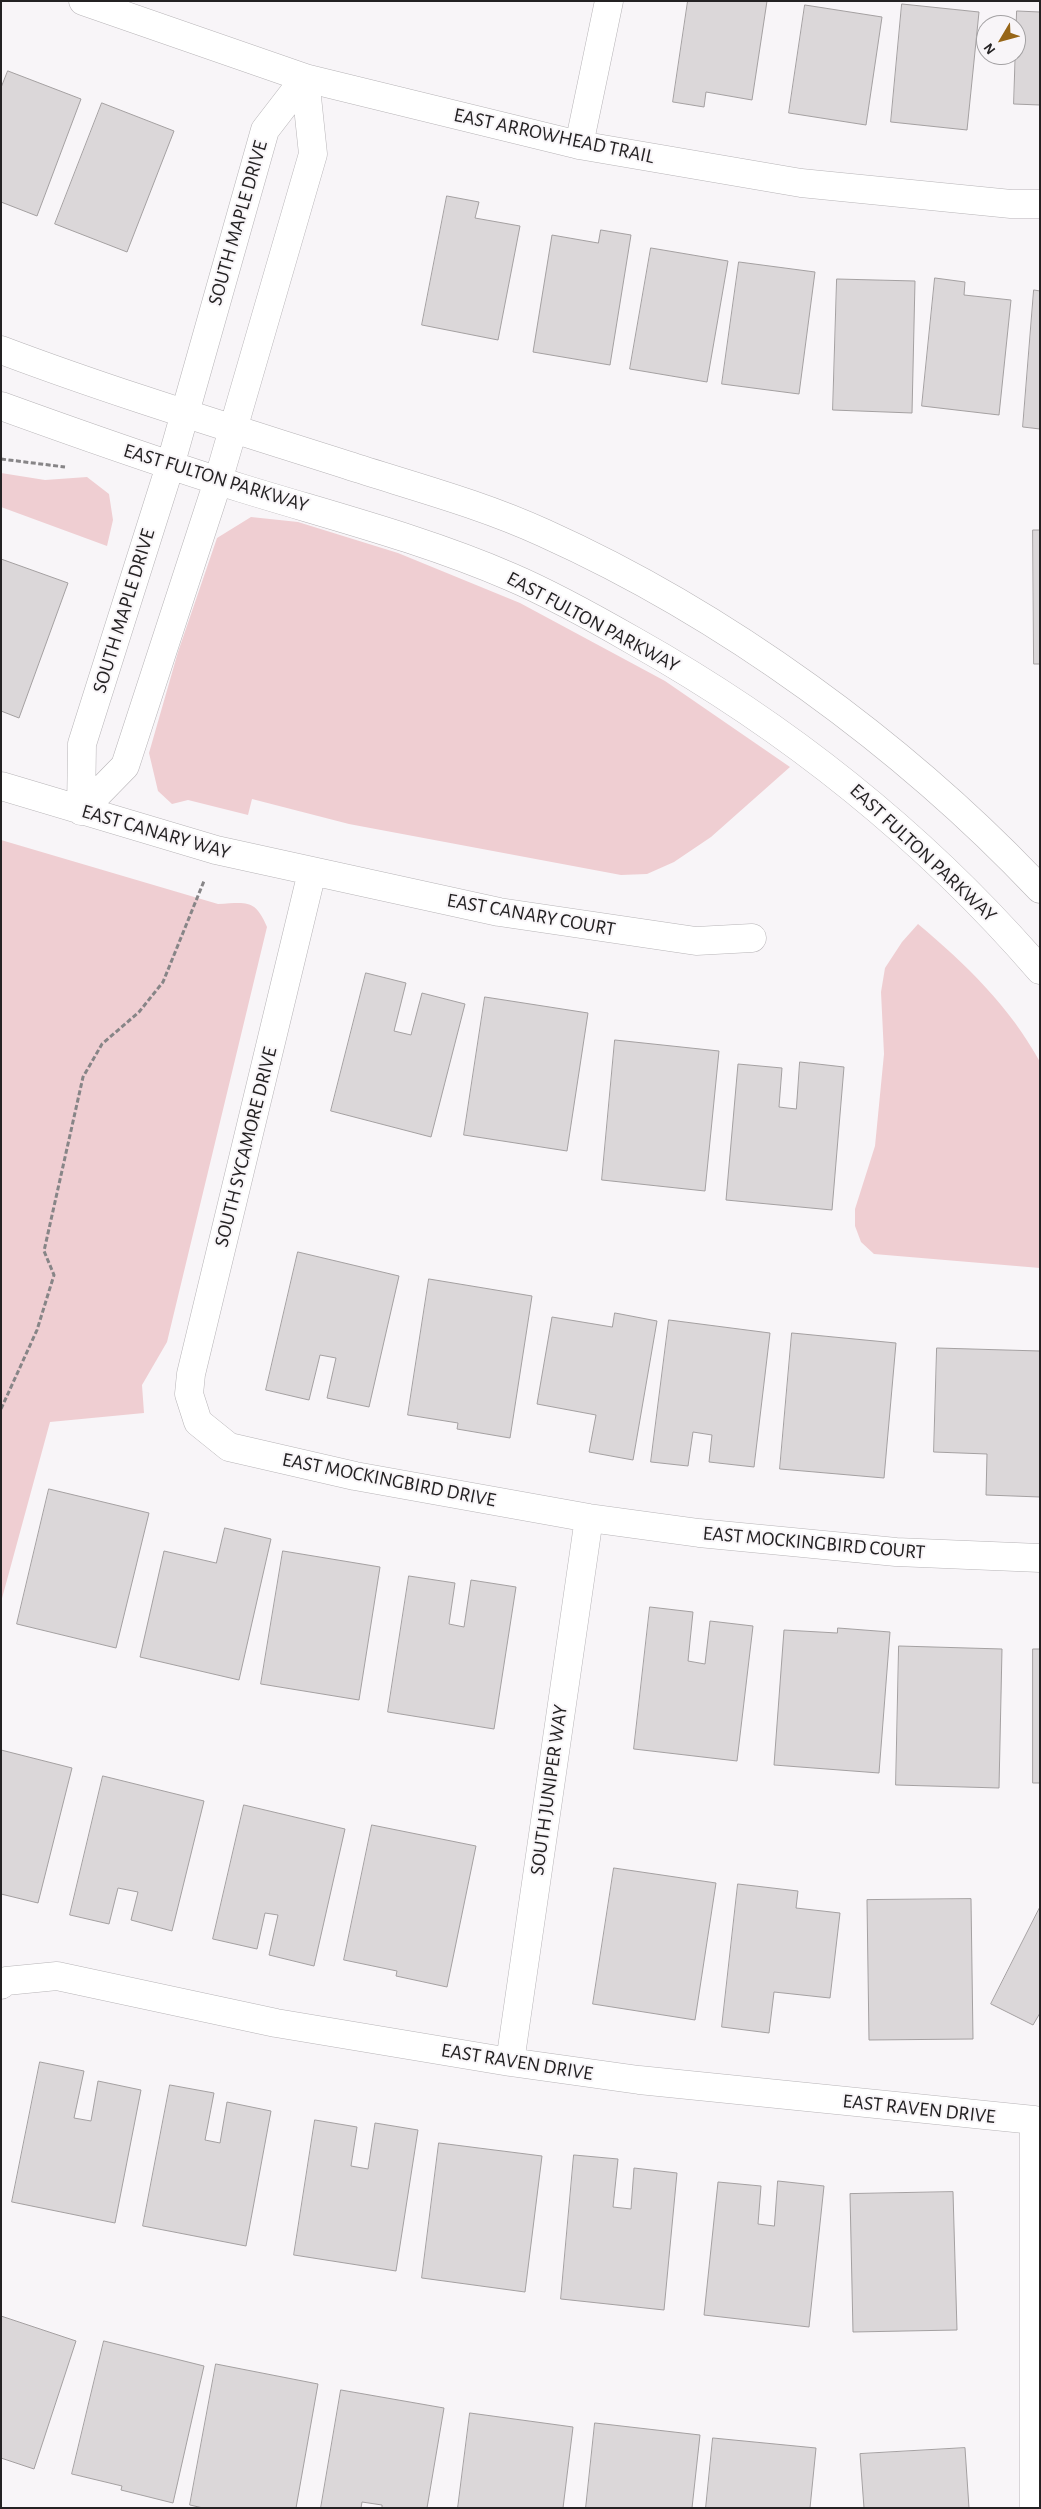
<!DOCTYPE html>
<style>
body{margin:0}
#map{position:relative;width:1041px;height:2509px;overflow:hidden;background:#f8f5f8;font-family:"Alegreya Sans",sans-serif}
canvas{display:block}
.frame{position:absolute;inset:0;border:2px solid #242223;pointer-events:none}
.north{position:absolute;left:976px;top:15px;width:50px;height:50px;box-sizing:border-box;background:#f8f5f8;border:1px solid #a3a1a3;border-radius:50%;rotate:233deg;font-size:14px;font-weight:700;line-height:20px;text-align:center;color:#242223}
.north::after{content:'';display:block;margin:auto;width:18px;height:22px;background:#976618;clip-path:polygon(50% 0,100% 100%,50% 72%,0 100%)}
</style>
<div id="map">
<canvas width="1041" height="2509"></canvas>
<div class="frame"></div>
<div class="north">N</div>
</div>
<script>
const ctx = document.querySelector('canvas').getContext('2d');
ctx.lineJoin = 'round';
function fill(path, color) {
  ctx.fillStyle = color;
  ctx.fill(path, 'evenodd');
}
function trace(path, color, width, dash) {
  ctx.strokeStyle = color;
  ctx.lineWidth = width;
  ctx.lineCap = dash ? 'butt' : 'round';
  ctx.setLineDash(dash || []);
  ctx.stroke(path);
}
function write(font, color, halo, rows, align = 'center') {
  ctx.font = font + ' "Alegreya Sans",sans-serif';
  ctx.lineWidth = 4;
  ctx.setLineDash([]);
  ctx.textBaseline = 'middle';
  ctx.strokeStyle = halo;
  ctx.fillStyle = color;
  for (const [text, x, y, turn = 0] of rows) {
    ctx.save();
    ctx.translate(x, y);
    ctx.rotate((+turn || 0) * Math.PI / 180);
    ctx.textAlign = isNaN(turn) ? turn : align;
    if (halo) ctx.strokeText(text, 0, 0);
    ctx.fillText(text, 0, 0);
    ctx.restore();
  }
}
const green = new Path2D(`
 M1,473L45,480L87,477L109,494L113,520L107,546L1,507Z
 M251,517L298,522L398,553L520,603L665,681L790,767L711,837L674,862L647,874L621,875L349,824L252,799L248,815L188,800L172,804L158,791L149,753L178,652L217,538Z
 M1,840L218,904C246,903 255,898 267,927L167,1342L142,1385L144,1413L50,1422L1,1602Z
 M918,924C966,964 1010,1007 1040,1062V1268L874,1254L861,1242L855,1226V1209L875,1146L884,1054L881,992L885,968L902,942Z`);
const building = new Path2D(`
 M688,1H767L752,100L706,92L704,107L673,102Z
 M902,4L979,12L967,130L891,122Z
 M805,5L882,17L866,125L789,113Z
 M1017,11L1040,12V105L1014,104Z
 M8,71L81,99L37,216L1,202V88Z
 M102,103L174,131L127,252L55,224Z
 M447,196L479,202L475,218L520,226L498,340L422,325Z
 M601,230L631,235L610,365L533,352L552,235L598,243Z
 M651,248L728,261L707,382L630,369Z
 M739,262L815,272L799,394L722,384Z
 M935,278L965,282L964,295L1011,300L999,415L922,406Z
 M837,279L915,281L912,413L833,410Z
 M1034,290L1040,291V429L1023,427Z
 M1033,530H1040V664H1034Z
 M1,559L68,583L19,718L1,711Z
 M366,973L406,983L394,1031L411,1035L422,993L465,1004L431,1137L331,1111Z
 M485,997L588,1013L567,1151L464,1135Z
 M615,1040L719,1051L705,1191L602,1180Z
 M800,1062L844,1067L832,1210L726,1200L738,1064L782,1068L779,1107L796,1109Z
 M298,1252L399,1276L369,1407L327,1398L336,1358L320,1355L309,1400L266,1390Z
 M429,1279L532,1296L510,1438L457,1429L458,1423L408,1415Z
 M615,1313L657,1321L633,1460L589,1452L596,1415L537,1404L552,1317L612,1327Z
 M669,1320L770,1333L754,1467L709,1462L712,1435L693,1432L688,1466L651,1462Z
 M792,1333L896,1343L884,1478L780,1469Z
 M937,1348L1040,1351V1497L986,1495L987,1454L934,1452Z
 M49,1489L149,1513L116,1648L17,1624Z
 M225,1528L271,1539L239,1680L140,1657L164,1551L216,1563Z
 M283,1551L380,1567L359,1700L261,1684Z
 M409,1576L455,1583L449,1624L464,1627L471,1580L516,1587L494,1729L388,1712Z
 M650,1607L693,1612L688,1661L705,1664L710,1621L753,1626L737,1761L634,1749Z
 M838,1628L890,1632L879,1773L774,1765L784,1630L837,1633Z
 M899,1646L1002,1649L999,1788L896,1785Z
 M1033,1649H1040V1783H1033Z
 M1,1750L72,1768L38,1903L1,1894Z
 M103,1776L204,1801L172,1931L131,1920L138,1892L118,1888L109,1924L70,1915Z
 M244,1805L345,1829L314,1966L269,1955L278,1915L265,1913L257,1949L213,1939Z
 M372,1825L476,1846L447,1987L396,1976L397,1971L344,1960Z
 M614,1868L716,1883L695,2020L593,2004Z
 M738,1884L798,1891L796,1908L840,1913L830,1998L774,1992L769,2033L722,2027Z
 M971,1899L973,2039L869,2040L867,1900Z
 M1040,1907V2013L1033,2025L991,2004Z
 M40,2062L84,2071L74,2118L91,2121L98,2081L141,2090L115,2223L12,2202Z
 M170,2085L214,2093L205,2140L220,2143L227,2102L271,2111L246,2246L143,2226Z
 M315,2120L357,2127L351,2166L368,2169L375,2123L418,2130L396,2271L294,2255Z
 M439,2143L542,2156L525,2292L422,2278Z
 M574,2155L618,2159L613,2207L631,2209L634,2168L677,2173L664,2310L561,2299Z
 M778,2181L824,2186L809,2327L704,2315L718,2182L761,2186L758,2224L774,2226Z
 M953,2192L957,2330L853,2332L850,2194Z
 M1,2316L76,2341L34,2469L1,2458Z
 M104,2341L204,2366L173,2503L121,2490L122,2486L72,2474Z
 M216,2364L318,2384L296,2508H203L190,2505Z
 M341,2390L444,2408L427,2508H382V2505L362,2502L361,2508H321Z
 M470,2413L573,2427L563,2508H458Z
 M595,2423L700,2435L692,2508H586Z
 M713,2438L816,2448L810,2508H706Z
 M965,2448L969,2508H864L860,2454Z`);
const path = new Path2D(`
 M1,459L65,467
 M1,1409L37,1330L54,1275L44,1251L83,1077L102,1044L139,1012L163,982L204,881`);
const street = new Path2D(`
 M83,1L305,78L579,145L801,183L1011,204H1040
 M579,145L609,1
 M1,350C115,393 231,428 347,465C412,486 481,504 544,533C724,614 904,745 1040,889
 M1,406C81,435 160,463 241,488C332,516 423,539 511,577C553,595 594,618 634,641C787,727 925,837 1040,970
 M1,786L216,850L499,912L696,941L752,938
 M81,811L125,766L218,481L313,154L305,78
 M81,811L82,744L170,466L265,130L305,78
 M312,872L191,1374L189,1394L198,1422L229,1447L355,1476L589,1518L699,1533L896,1552L1040,1558
 M1,1985L6,1981L57,1976L276,2023L510,2062L639,2080L1034,2120V2508
 M510,2062L589,1518`);
const streetNames = [
 ["EAST ARROWHEAD TRAIL",554,136,12],
 ["SOUTH MAPLE DRIVE",238,223,-74],
 ["EAST FULTON PARKWAY",216,478,17],
 ["SOUTH MAPLE DRIVE",124,611,-73],
 ["EAST FULTON PARKWAY",593,622,28],
 ["EAST CANARY WAY",156,832,16],
 ["EAST FULTON PARKWAY",923,853,43],
 ["EAST CANARY COURT",531,915,10],
 ["SOUTH SYCAMORE DRIVE",246,1147,-76],
 ["EAST MOCKINGBIRD DRIVE",389,1480,11],
 ["EAST MOCKINGBIRD COURT",814,1543,5],
 ["SOUTH JUNIPER WAY",549,1790,-82],
 ["EAST RAVEN DRIVE",517,2062,9],
 ["EAST RAVEN DRIVE",919,2109,6]
];
fill(green, '#efced2');
fill(building, '#dbd7d9');
trace(building, '#a4a0a1', 1);
trace(street, '#b7b4b7', 29);
trace(path, '#878587', 3, [5, 2.5]);
trace(street, '#fff', 28);
write('20px', '#242223', '#f8f5f8', streetNames);
</script>
